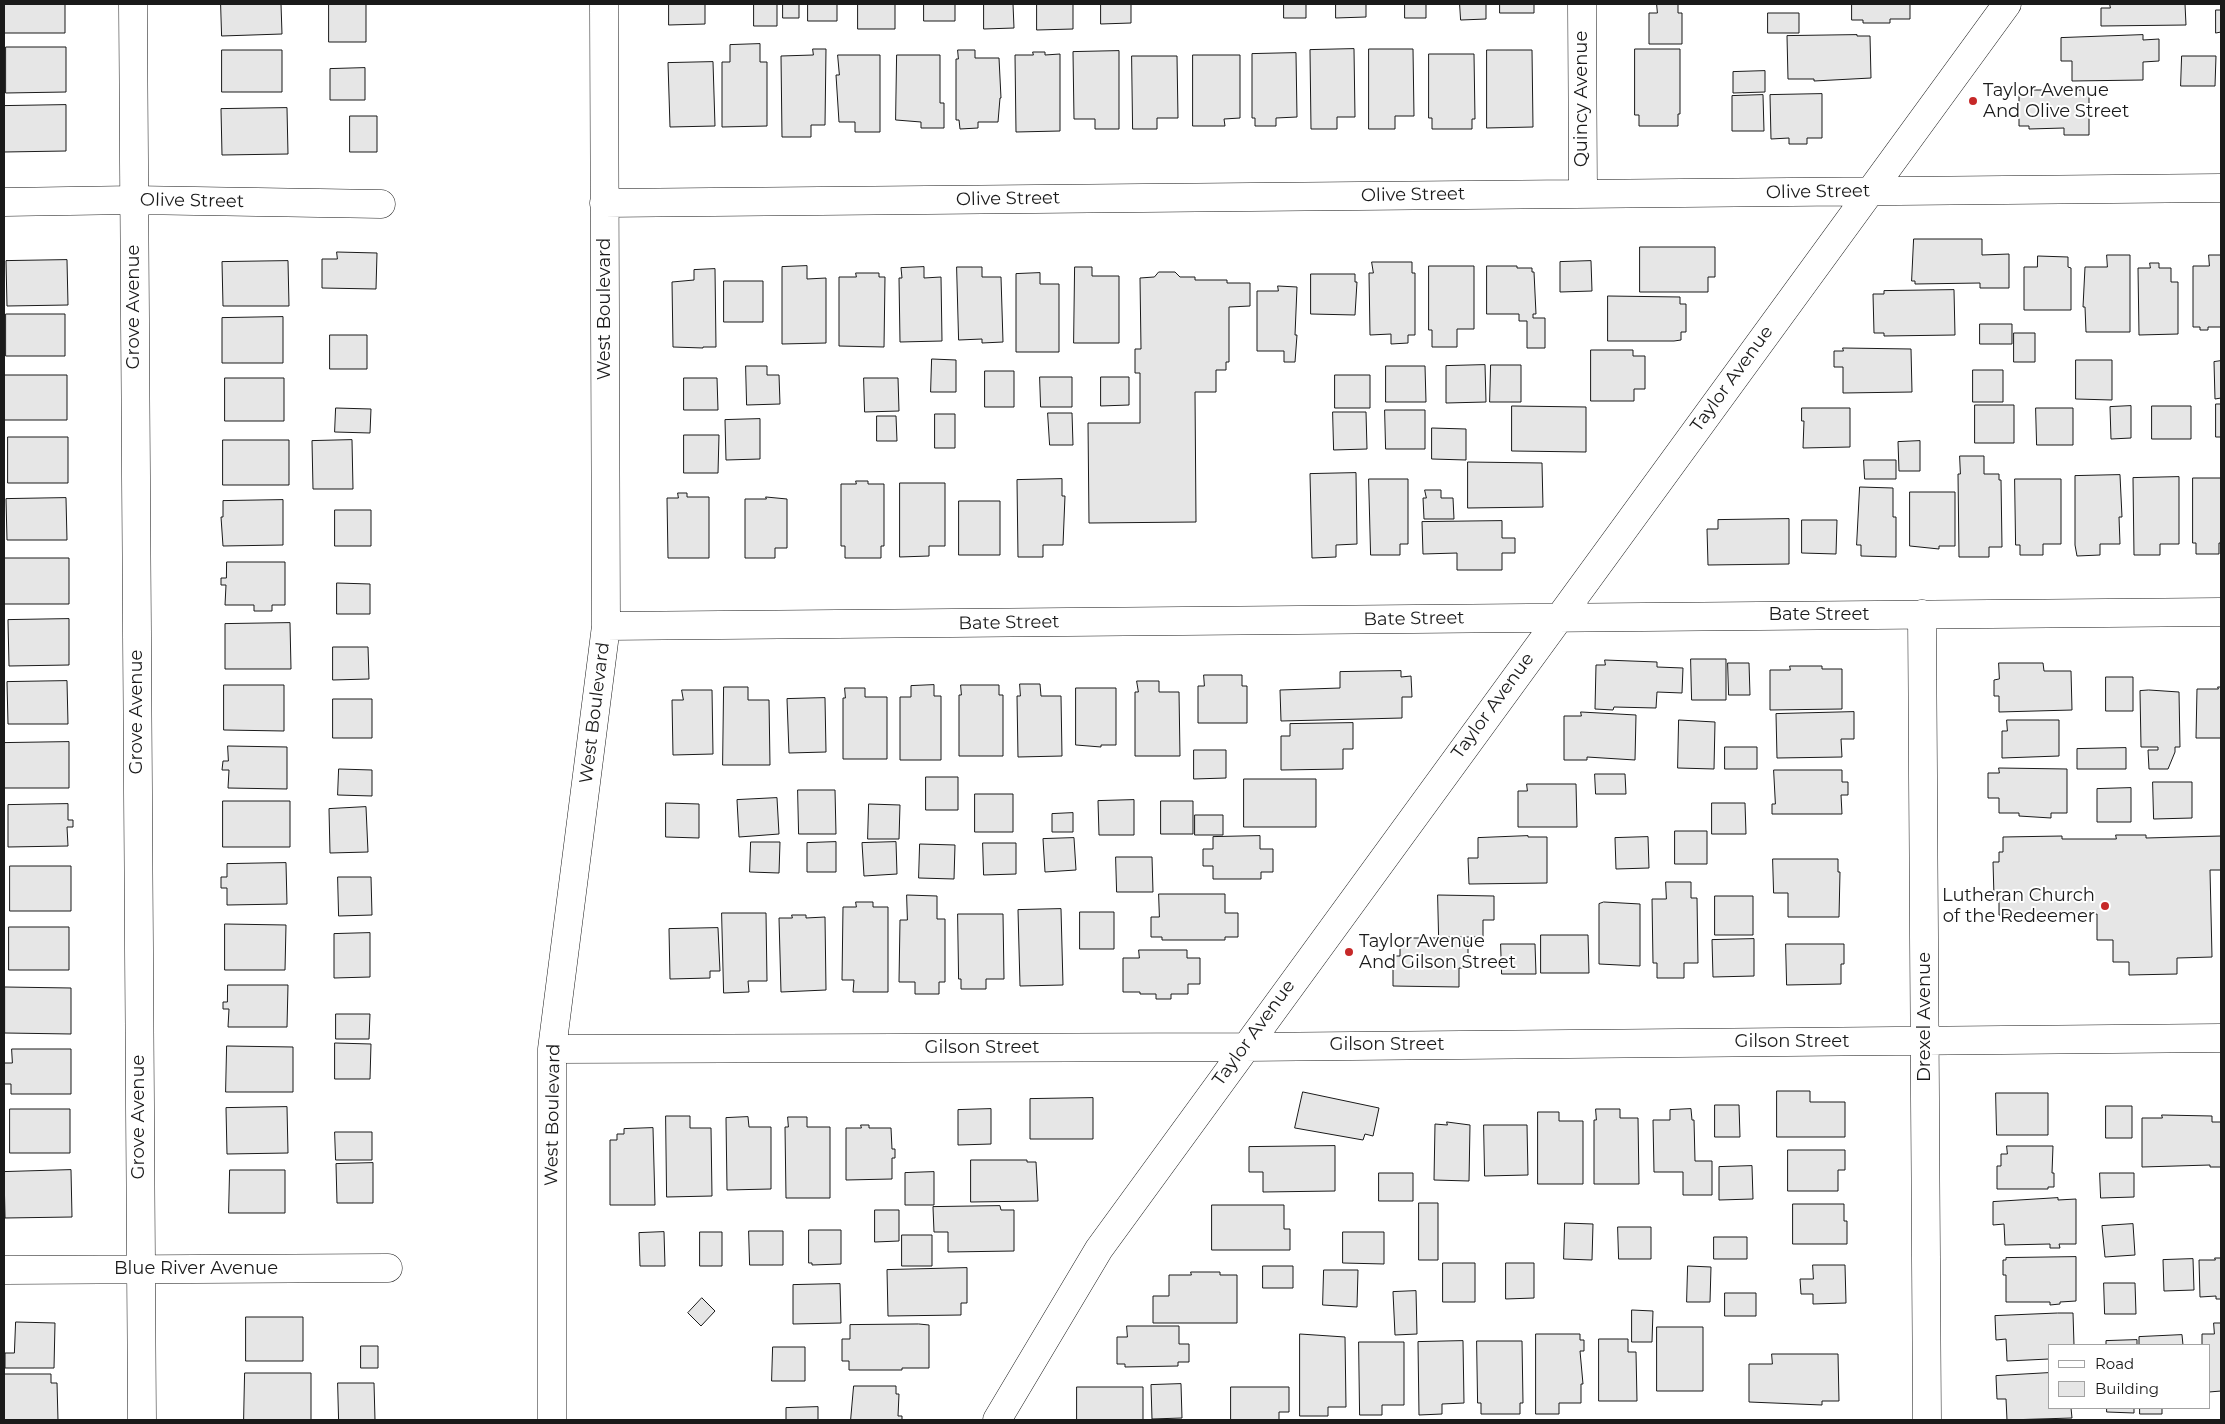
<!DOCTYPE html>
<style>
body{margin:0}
#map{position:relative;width:2225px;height:1424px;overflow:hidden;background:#fff;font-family:Montserrat,sans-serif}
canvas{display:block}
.frame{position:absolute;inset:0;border:5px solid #1a1a1a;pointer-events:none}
.legend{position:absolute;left:2048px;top:1344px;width:162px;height:65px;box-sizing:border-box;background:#fff;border:1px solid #a3a3a3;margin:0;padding:6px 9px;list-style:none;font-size:15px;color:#1a1a1a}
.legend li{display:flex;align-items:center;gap:10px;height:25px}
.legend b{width:25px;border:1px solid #a3a3a3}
</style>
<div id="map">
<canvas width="2225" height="1424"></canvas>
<div class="frame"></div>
<ul class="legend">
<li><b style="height:6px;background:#fff"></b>Road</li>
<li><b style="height:14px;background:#e6e6e6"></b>Building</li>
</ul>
</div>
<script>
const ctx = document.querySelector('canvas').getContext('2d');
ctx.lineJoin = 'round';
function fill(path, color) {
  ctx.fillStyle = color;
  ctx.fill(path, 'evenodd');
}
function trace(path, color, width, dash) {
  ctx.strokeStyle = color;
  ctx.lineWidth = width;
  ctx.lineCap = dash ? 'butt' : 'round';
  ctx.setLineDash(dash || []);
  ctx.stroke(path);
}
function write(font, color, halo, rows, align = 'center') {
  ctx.font = font + ' Montserrat,sans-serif';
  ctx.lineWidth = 4;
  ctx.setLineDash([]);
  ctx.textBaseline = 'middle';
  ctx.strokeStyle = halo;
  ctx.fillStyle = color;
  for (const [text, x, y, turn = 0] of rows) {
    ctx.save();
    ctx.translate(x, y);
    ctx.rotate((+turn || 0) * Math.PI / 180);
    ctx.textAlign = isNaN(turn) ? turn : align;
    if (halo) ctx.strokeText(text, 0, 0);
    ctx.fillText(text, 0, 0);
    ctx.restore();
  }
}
const building = new Path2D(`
 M4,4H65V33H4Z
 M221,4H281L282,34L222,36Z
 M329,4H366V42H329Z
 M669,4H705V24L669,25Z
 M754,4H777V26H754Z
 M783,4H799V18H783Z
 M808,4H837V21H808Z
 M858,4H895V29H858Z
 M924,4H955V21H924Z
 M984,4H1013L1014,28L984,29Z
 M1037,4H1073V29L1037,30Z
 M1101,4H1131V23L1101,24Z
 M1284,4H1306V18H1284Z
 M1336,4H1366V17L1336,18Z
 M1405,4H1426V18H1405Z
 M1460,4H1486V19L1461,20Z
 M1500,4H1534V13H1500Z
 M1657,4H1678V13H1682V44H1649V13H1657Z
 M1852,4H1910V19H1890V23H1863V20H1852Z
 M2110,4H2185L2186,25L2101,26V8H2110Z
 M2216,10H2221V32L2216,33Z
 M1768,13H1799V33H1768Z
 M1857,35V36H1870L1871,78L1814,81V79H1788L1787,36Z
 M2143,35V40L2159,39V61L2143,62V80L2072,81V61H2061V38Z
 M760,44V62H767V126L722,127V62H730V45Z
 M6,47H66V92L6,93Z
 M813,49H826L825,125H811V137H782L781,56L813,55Z
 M1354,49L1355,117H1337V129H1311L1310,50Z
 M1369,49H1413L1414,116H1395V129H1369Z
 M1635,49H1680V114H1678V126H1639V115H1635Z
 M222,50H282V92H222Z
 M958,50H975V58H999L1001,98H1000L998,122H978V128L960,129L959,120H956V59H958Z
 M1487,50H1532L1533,127L1487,128Z
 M1119,51V129H1095V119H1074L1073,52Z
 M1033,52H1045V55L1060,54V131L1016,132L1015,55H1033Z
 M1296,53L1297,117L1276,118V126H1255V118H1252V54Z
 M1429,54H1474L1475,119H1472V129H1432V118H1429Z
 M838,55H880V132H855V122H839L836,75H839Z
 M897,55H940V103H944V128H921V122L896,120Z
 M1193,55H1240V118L1224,119L1225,126H1193Z
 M1132,56H1177L1178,118H1157V129H1133Z
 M2182,56H2216L2215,86H2181Z
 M713,62L715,126L670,127L668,63Z
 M365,68V100H330V69Z
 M1765,71V92L1733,93V72Z
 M2029,90H2089V135H2064V128L2029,129V126H2019V94H2029Z
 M1822,94V138H1807V144H1789V138L1771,139L1770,95Z
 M1763,95L1764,131H1732V96Z
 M66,105V151L4,152V106Z
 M287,108L288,154L222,155L221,109Z
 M350,116H377V152H350Z
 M1914,239H1982V255L2009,254V288H1980V283L1915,284V281H1912Z
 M1640,247H1715V277H1708V292H1640Z
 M337,252L377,253L376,289L322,288V259H337Z
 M2107,255H2130V332H2086L2085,307H2083L2085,267H2107Z
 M2209,255H2221V327H2208V330H2200V327H2193V266H2209Z
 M2038,256L2068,257V267L2071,268V310H2024V267H2037Z
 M67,260L68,305L7,306L6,261Z
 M288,261L289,306H223L222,262Z
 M1591,261L1592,291L1560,292V262Z
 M1372,262H1412V273H1415V335H1408V343L1391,344V334L1370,335L1369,273H1373Z
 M2150,263H2159V268H2171V282H2178V334L2139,335L2138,268H2150Z
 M807,266V279L826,278V343L782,344V267Z
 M1429,266H1474V329H1457V347H1432V330H1429Z
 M1487,266H1517V268H1532V272H1534L1536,314H1533V318H1545V348H1527V321H1519V314H1487Z
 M924,267V278L941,277L942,341L900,342L899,278H902L901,268Z
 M957,267H982V277H1001L1003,342L982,343V339L959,340Z
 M1075,267H1092V276H1119V343H1074Z
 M715,269L716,347H703V348L673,347L672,282L694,280V270Z
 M1159,272H1175L1180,277H1195V280H1227V283H1250V306L1229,307V362H1226V370H1216V392H1195L1196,522L1089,523L1088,423H1140V373H1135V349H1141L1140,278L1154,277Z
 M856,273H879V277H885L884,347L839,346V277H856Z
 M1040,273V284H1059V352H1016V274Z
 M1311,274H1355V282H1357L1355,315L1311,314Z
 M724,281H763V322H724Z
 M1278,286L1297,287L1295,335H1297L1295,362H1284V351H1257V291H1278Z
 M1954,290L1955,335L1884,336V333H1874L1873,294H1884V291Z
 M1608,296L1680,297V304H1686V332H1681V340L1674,341H1608Z
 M6,314H65V356H6Z
 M283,317V363H222V318Z
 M1980,324H2012V344H1980Z
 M2014,333H2035V362H2014Z
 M330,335H367V369H330Z
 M1843,348L1911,349L1912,392L1843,393V367H1834V351H1843Z
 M1591,350H1633V356H1645V389H1634V401H1591Z
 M932,359L956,360V392H931Z
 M2076,360H2112V400L2076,399Z
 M2221,361V398L2215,399L2214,362Z
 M1485,365L1486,402L1446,403V366Z
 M1491,365H1521V402H1490Z
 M746,366H767V375H779L780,404L747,405Z
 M1386,366H1425L1426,402H1386Z
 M1973,370H2003V402H1973Z
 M985,371H1014V407H985Z
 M4,375H67V420H4Z
 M1335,375H1370V408H1335Z
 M1040,377H1072V407H1041Z
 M1101,377H1129V405L1101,406Z
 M225,378H284V421H225Z
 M684,378H717L718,410H684Z
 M864,378H898L899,411L865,412Z
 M2216,404H2221V437H2216Z
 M1975,405H2014V443H1975Z
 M1512,406L1586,407V452L1512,451Z
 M2131,406V438L2111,439L2110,407Z
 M2152,406H2191V439H2152Z
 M336,408L371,409L370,433L335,432Z
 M1802,408H1850V447L1803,448L1804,421H1802Z
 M2036,408H2073V445H2037Z
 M1385,410H1425V449H1386Z
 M1333,412H1366L1367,449L1334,450Z
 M1048,413H1072L1073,445H1050Z
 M935,414H955V448H935Z
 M877,416H896L897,441H877Z
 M760,419V459L726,460L725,420Z
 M1432,428L1466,429V460L1432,459Z
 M684,435H719L718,473H684Z
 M8,437H68V483H8Z
 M223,440H289V485H223Z
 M352,440L353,489H313L312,441Z
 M1920,441V471H1899L1898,442Z
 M1960,456H1984V474H1999V480H2001L2002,547H1989V557H1959L1958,474H1960Z
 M1864,460H1896V479H1865Z
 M1468,462L1542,463L1543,507L1468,508Z
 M1356,473L1357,544L1336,545V557L1312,558L1310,474Z
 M2120,475L2122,517H2119L2120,544H2100V555L2077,556L2075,545V476Z
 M2179,477V544H2160V555H2134L2133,478Z
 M2193,478H2221V543H2219V554H2196V543H2193Z
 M1062,479V496H1065L1063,545H1043V557H1018L1017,480Z
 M1369,479H1408V544H1400V555H1371Z
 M2015,479H2061V544H2043V555H2020V545H2016Z
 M856,481H868V484H884V546H881V558H845V546H841V484H856Z
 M900,483H945V546H929V556L900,557Z
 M1860,487L1893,488V517H1896V557L1861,556V545H1857Z
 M1425,490H1441V498H1453L1454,519H1424L1423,498H1426Z
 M1910,492H1955V546H1939V549L1910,546Z
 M678,493H687V497H709V558H668L667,498H678Z
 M766,497L787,499V548H775V558H745V499H766Z
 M66,498L67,540H7L6,499Z
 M283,500V545L223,546L221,517H223V501Z
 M959,501H1000V555H959Z
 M335,510H371V546H335Z
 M1789,519V564L1708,565L1707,529H1718V520Z
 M1802,520H1837L1836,554L1802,553Z
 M1502,521V538H1515V553H1502V570H1457V553L1423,554L1422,522Z
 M4,558H69V604H4Z
 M227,562H285V605H272V611H254V605H225L226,585H221V578H226Z
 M337,583L370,584V614H337Z
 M69,619V665L9,666L8,620Z
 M290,623L291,669H225V624Z
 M333,647H368L369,679L333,680Z
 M1691,659H1726V700H1692Z
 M1605,660L1657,662V667L1683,668L1682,693L1657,692L1656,708L1614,707L1613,710L1595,709L1596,665H1605Z
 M1728,663H1749L1750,695H1729Z
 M1999,663H2043L2044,671H2071L2072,710L1999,712V696H1994V680L1999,679Z
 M1790,666H1822V669H1842V709L1770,710V670H1790Z
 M1401,671V677L1411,676L1412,697H1402V718L1281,721L1280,690L1340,688V672Z
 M1204,675H1242V686H1247V723H1198V686H1204Z
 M2106,677H2133V711H2106Z
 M67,681L68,724H8L7,682Z
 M1137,681H1159V692H1179L1180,756H1135V692H1138Z
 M1020,684H1040L1041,696H1061L1062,756L1018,757L1017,696H1020Z
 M224,685H284V731L224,730Z
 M934,685V696H941V760H900V697H911V686Z
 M961,685H999V695H1003V756H959V695H961Z
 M724,687H748V700H769L770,765H723Z
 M2218,687H2221V738H2196L2197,689H2218Z
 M845,688H865V697H887V759H843V698H845Z
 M1076,688H1116V745H1101V747L1076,745Z
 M682,690H712L713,754L673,755L672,700H683Z
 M2149,690L2179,692L2180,747H2175V752L2168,769H2149L2148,750H2158V747H2141L2140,691Z
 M825,698L826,752L789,753L787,699Z
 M333,699H372V738H333Z
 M1581,712L1636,715L1635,760L1587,757V760H1564V716H1581Z
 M1854,712V739H1841L1842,757L1777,758L1776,714Z
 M1679,720L1715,722L1714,769L1678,768Z
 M2007,720H2059V756L2002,758V731H2007Z
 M1353,723V749H1343V769L1281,770V736H1290V724Z
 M69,742V788H4V743Z
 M228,746L287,747V789L228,788L229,770H222L223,761H228Z
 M1725,747H1757V769H1725Z
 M2126,748V769H2077V749Z
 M1194,750H1226V778L1194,779Z
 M1999,768L2067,769V813H2051V818L2019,816V813H1999V798H1988V773H1999Z
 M339,769L372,770V796L338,795Z
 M1774,770H1842V782H1848V795H1841L1842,814H1772V804H1775Z
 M1595,774H1625L1626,794H1596Z
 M926,777H958V810H926Z
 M1244,779H1316V827H1244Z
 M2153,782H2192V818L2154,819Z
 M1527,784H1576L1577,827H1518V791H1527Z
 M2131,788V822H2097V789Z
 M798,790H835L836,834H799Z
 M975,794H1013V832H975Z
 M777,798L779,834L739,837L737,800Z
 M1134,800V835H1099L1098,801Z
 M223,801H290V847H223Z
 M1161,801H1193V834H1161Z
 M666,803L699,804V838L666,837Z
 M1712,803H1745L1746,834H1712Z
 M68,804V820H73V827H67L68,846L8,847V805Z
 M869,804L900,805L899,839H868Z
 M366,807L368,852L330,853L329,809Z
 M1073,813V832H1052V814Z
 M1195,815H1223V835H1195Z
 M1675,831H1707V864H1675Z
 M2116,835H2146V838L2221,836V870H2210L2212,957L2177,958V974L2129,975V962H2113V940H2097V914L2047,915V921H2018V915H1999V897H1994L1993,862H1999V852H2003V837L2062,836V839H2116Z
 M1260,836V849H1273V872H1261V879H1213V866H1203V849H1213V837Z
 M1528,836V837H1547V883L1469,884L1468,858H1478V838Z
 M1648,837L1649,868L1616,869L1615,838Z
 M1074,838L1076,870L1045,872L1043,839Z
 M751,842H780L779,873L750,872Z
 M836,842V872H807V843Z
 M896,842L897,874L864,876L862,843Z
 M983,843H1016V874L984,875Z
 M920,844L955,845L954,879L919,878Z
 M1116,857H1152L1153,892H1117Z
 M1773,859H1838V872H1840L1839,917H1788V893H1774Z
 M286,863L287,904L227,905V888H221V877H227V864Z
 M10,866H71V911H10Z
 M338,877H371L372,915L339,916Z
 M1666,882H1691V898H1697L1698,963H1684V978H1657V963H1653L1652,899H1666Z
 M1159,894H1225V913H1238V937H1225V940H1162V937H1151V917H1159Z
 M907,895L937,896V919H945V982H939V994H915V982H899L900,920H907Z
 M1438,895L1494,896V920H1483V937H1439Z
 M1715,896H1753V935H1715Z
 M856,902H873V907H888V992H853L854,980H842L843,907H856Z
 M1604,902L1640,904V966L1599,964V904Z
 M1061,909L1063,985L1020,986L1018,910Z
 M1080,912H1114V949H1080Z
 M722,913H766L767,981H748L749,992L724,993Z
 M958,914H1003L1004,979H986V989H961V979H959Z
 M792,915H806V918L825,917L826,990L781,992L779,918H792Z
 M225,924L286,925L285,970H225Z
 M9,927H69V970H9Z
 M718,928L720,971H710V978L670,979L669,929Z
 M370,933V977L334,978V934Z
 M1541,935H1588L1589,973H1541Z
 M1404,938H1459V941H1468V968H1459V987L1393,986V956H1400V945H1404Z
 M1754,939V976L1713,977L1712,940Z
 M1501,944H1535L1536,974H1502Z
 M1786,944H1844V964H1841V984L1787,985Z
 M1139,950H1187V958H1200V984H1188V994H1171V999H1156V994H1140V992H1123V958H1139Z
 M228,985H288L287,1027H228L229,1009H223V1002H227Z
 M5,987L71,988V1034L5,1033Z
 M336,1014H370L369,1039H336Z
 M335,1043L371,1044L370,1079H335Z
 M227,1046L293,1047V1092H226Z
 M12,1049H71V1094H11V1084H4V1063H12Z
 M1777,1091H1810V1102H1845V1137H1777Z
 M1303,1092L1379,1108L1373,1136L1365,1134L1363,1140L1295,1128Z
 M1996,1093H2048V1135H1997Z
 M1093,1098V1139H1030V1099Z
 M1715,1105H1739L1740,1137H1715Z
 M2106,1106H2132V1138H2106Z
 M287,1107L288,1153L227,1154L226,1108Z
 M10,1109H70V1153H10Z
 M991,1109V1144L958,1145V1110Z
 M1596,1109H1620V1118H1638L1639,1184H1594V1120H1596Z
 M1691,1109L1692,1120H1694L1695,1161H1712V1195H1683V1172H1654L1653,1120H1670V1110Z
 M1538,1112H1559V1121H1583V1184H1538Z
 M2162,1115L2212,1116V1122H2221V1167H2210V1165L2142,1167V1118H2162Z
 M666,1116H690V1128H711L712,1196L667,1197Z
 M748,1117L749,1127H771V1189L727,1190L726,1118Z
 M788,1117H807V1127H830V1198H786L785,1127H788Z
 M1447,1122L1470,1125L1469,1181L1434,1180L1435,1124L1447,1125Z
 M861,1125H869V1128H891L892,1149H895V1158H892V1179L846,1180V1128H861Z
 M1484,1125H1527L1528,1175L1485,1176Z
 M653,1128L655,1205H610V1140H617V1134H624V1129Z
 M335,1132H372V1160H336Z
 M1335,1146V1191L1263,1192V1172H1249V1147Z
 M2007,1146H2053L2052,1173H2054V1187H2048V1189H1997V1166H2001V1154H2007Z
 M1788,1150H1845V1170H1838V1191H1788Z
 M971,1160H1027V1162H1036L1038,1201L971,1202Z
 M373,1163V1203H337L336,1164Z
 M1752,1166L1753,1199L1719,1200V1167Z
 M71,1170L72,1217L5,1218L4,1172Z
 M230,1170H285V1213H229Z
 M934,1172V1205H905V1173Z
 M1379,1173H1413V1201H1379Z
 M2100,1173H2134V1197L2101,1198Z
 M2058,1198V1200L2076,1199V1244H2059L2060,1248H2050V1244L2005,1245L2004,1224L1993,1225V1202Z
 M1419,1203H1438V1260H1419Z
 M1793,1204H1844V1221H1847V1244H1793Z
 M1212,1205H1284V1229H1290V1250H1212Z
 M1000,1206L1001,1210H1014V1251L948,1252V1232H934L933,1207Z
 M875,1210H899V1241L875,1242Z
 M1565,1223L1593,1224L1592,1260L1564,1259Z
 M2133,1224L2135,1255L2105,1257L2102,1226Z
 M1618,1227H1651V1259H1619Z
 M809,1230H841V1264L812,1265V1263H809Z
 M749,1231H783V1265H750Z
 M664,1232L665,1266H640L639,1233Z
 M700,1232H722V1266H700Z
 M1343,1232H1384V1264L1343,1263Z
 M902,1235H932V1266H902Z
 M1714,1237H1747V1259H1714Z
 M2076,1257V1301L2060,1302V1304L2050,1305V1302H2006V1275H2003V1260H2006V1258Z
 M2215,1258H2221V1299H2216V1296L2200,1297L2199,1260H2215Z
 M2193,1259L2194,1290L2164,1291L2163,1260Z
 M1443,1263H1475V1302H1443Z
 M1506,1263H1534V1298L1506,1299Z
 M1813,1265H1845L1846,1303L1813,1304V1294H1801L1800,1279H1813Z
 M1263,1266H1293V1288H1263Z
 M1688,1266L1711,1267L1710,1302H1687Z
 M967,1268V1303H961V1315L888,1316L887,1270Z
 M1324,1270H1358L1357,1307L1323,1305Z
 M1191,1272H1220V1275H1237V1323H1153V1296H1169V1275H1191Z
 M2104,1283H2135L2136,1314H2105Z
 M840,1284L841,1323L793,1324V1285Z
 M1416,1291L1417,1334L1395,1335L1393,1292Z
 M1725,1293H1756V1316H1725Z
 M702,1298L715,1311L701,1326L688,1313Z
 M1632,1310L1653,1311L1652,1342H1632Z
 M2058,1313H2073L2074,1345H2049V1359L2007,1361L2006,1339L1996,1340L1995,1316Z
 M246,1317H303V1361H246Z
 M16,1322L55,1323L54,1368H5V1353H14Z
 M2214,1323H2221V1391L2209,1392V1345H2202V1334H2214Z
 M919,1324L929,1325V1368H902V1370H849V1361H842V1339H850V1325Z
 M1127,1326H1179V1344H1189V1362H1178V1366L1125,1367V1364H1117V1337H1127Z
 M1657,1327H1703V1391H1657Z
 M1300,1334L1345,1337L1346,1407H1328V1416H1300Z
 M1536,1334H1580V1340H1584V1351H1580L1583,1384H1581V1403H1559V1414H1536Z
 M2182,1335L2183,1345H2139V1337Z
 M1599,1339H1628V1352H1636L1637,1401H1599Z
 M2137,1340V1345H2106V1341Z
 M1463,1341L1464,1403L1442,1404V1414L1419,1415L1418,1342Z
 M1477,1341H1522L1523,1403H1520V1414H1481V1403H1478Z
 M1359,1342H1404V1405H1382V1415H1360Z
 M361,1346H378V1368H361Z
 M773,1347H805V1381H772Z
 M1772,1354H1838L1839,1401H1822V1405L1749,1402V1364H1772Z
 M245,1373H311V1420H244Z
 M2049,1373V1408H2071L2072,1418L2007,1420L2006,1399H1997L1996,1376Z
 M4,1374H51V1383H57L58,1420H4Z
 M338,1383H374L375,1420H339Z
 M1181,1384L1182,1418L1152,1419L1151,1385Z
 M854,1386H896V1394H899L898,1416H902V1420H851Z
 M1077,1387H1143V1420H1077Z
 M1231,1387H1289V1412H1279V1420H1231Z
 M818,1407V1420H786V1408Z
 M2107,1408H2134V1413L2107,1412Z
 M2140,1408H2162V1414H2140Z`);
const minor = new Path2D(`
 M133,4L142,1420
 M1582,4L1583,194
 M4,202L133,200L381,204
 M604,203L2221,188
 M1922,614L1927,1420
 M606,626L2221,612
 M552,1049L1244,1047L2221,1038
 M4,1270L388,1268
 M552,1420V1049L606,626L604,4
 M997,1420L1099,1249L2007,4`);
const markers = [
 [1973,101,5,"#c62828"],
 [2105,906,5,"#c62828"],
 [1349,952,5,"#c62828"]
];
const poiNames = [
 ["Taylor Avenue",1983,91],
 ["And Olive Street",1983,112],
 ["Lutheran Church",2095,896,"right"],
 ["of the Redeemer",2095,917,"right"],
 ["Taylor Avenue",1359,942],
 ["And Gilson Street",1359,963]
];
const streetNames = [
 ["Quincy Avenue",1582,99,-90],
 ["Olive Street",1818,192,-1],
 ["Olive Street",1413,195,-1],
 ["Olive Street",1008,199,-1],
 ["Olive Street",192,201,1],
 ["Grove Avenue",134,307,-90],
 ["West Boulevard",605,309,-90],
 ["Taylor Avenue",1732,379,-54],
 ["Bate Street",1819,615],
 ["Bate Street",1414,619,-1],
 ["Bate Street",1009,623,-1],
 ["Taylor Avenue",1493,706,-54],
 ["Grove Avenue",137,712,-90],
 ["West Boulevard",595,713,-83],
 ["Drexel Avenue",1925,1017,-90],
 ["Taylor Avenue",1254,1033,-54],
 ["Gilson Street",1792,1042],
 ["Gilson Street",1387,1045],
 ["Gilson Street",982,1048],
 ["West Boulevard",553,1115,-89],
 ["Grove Avenue",139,1117,-90],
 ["Blue River Avenue",196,1269]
];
fill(building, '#e6e6e6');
trace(building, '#1a1a1a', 1);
trace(minor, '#1a1a1a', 29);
trace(minor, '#fff', 28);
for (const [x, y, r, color] of markers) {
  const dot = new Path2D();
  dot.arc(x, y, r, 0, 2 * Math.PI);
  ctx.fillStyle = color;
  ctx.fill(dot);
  trace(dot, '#fff', 2);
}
write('18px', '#1a1a1a', '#fff', poiNames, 'left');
write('18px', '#1a1a1a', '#fff', streetNames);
</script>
